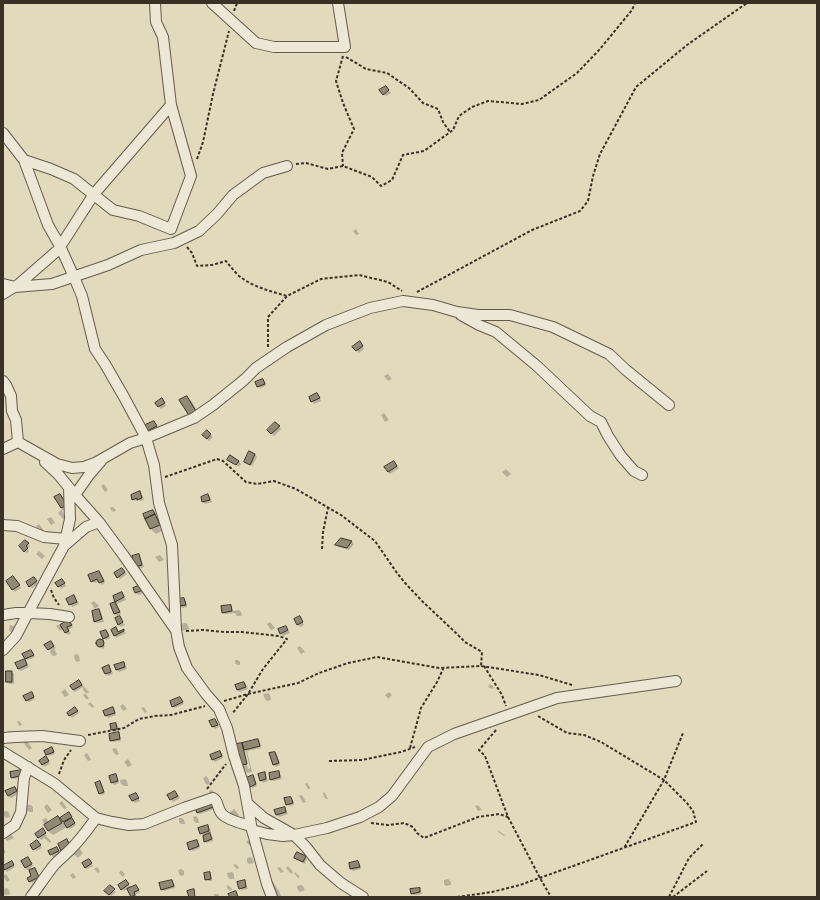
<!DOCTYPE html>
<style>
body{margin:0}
#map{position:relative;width:820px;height:900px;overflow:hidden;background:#e3dabe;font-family:"Libre Caslon Text",serif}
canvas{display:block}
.frame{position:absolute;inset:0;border:4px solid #3a3126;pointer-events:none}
</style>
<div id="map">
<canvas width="820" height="900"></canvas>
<div class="frame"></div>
</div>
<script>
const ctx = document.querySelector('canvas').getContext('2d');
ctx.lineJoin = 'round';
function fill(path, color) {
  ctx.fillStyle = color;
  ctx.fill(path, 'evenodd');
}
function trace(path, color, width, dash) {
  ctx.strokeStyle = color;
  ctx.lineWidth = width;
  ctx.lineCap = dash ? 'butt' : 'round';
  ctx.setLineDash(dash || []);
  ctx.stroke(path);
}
const shadow = new Path2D(`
 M388,89L391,93L386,96L383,94Z
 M356,229L359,234L356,235L353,231Z
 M362,345L364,349L359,353L354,347Z
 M388,374L392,379L388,381L384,376Z
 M263,380L265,382L266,386L260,388L258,386Z
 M319,396L321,401L314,404L310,397Z
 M187,397L192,402L201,418L195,421Z
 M164,402L166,406L161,409L156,403Z
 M384,413L389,420L385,422L381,415Z
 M154,422L158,428L150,432L148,430Z
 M275,423L281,429L274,436L268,430Z
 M207,432L213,437L209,441L204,435Z
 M255,454L257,457L252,466L245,462Z
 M230,461H239L241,464L239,467Z
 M396,464L399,468L390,474L388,472Z
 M506,469L511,474L507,477L502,472Z
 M104,484L108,490L105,492L101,486Z
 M140,493L142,495L144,500L140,501L139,500L135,501L133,499Z
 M60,495L68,507L62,511L66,517L63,519L58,513L62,509L55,498Z
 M208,495L210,497L212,502L205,504L203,502L202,497Z
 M110,507H113L115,509L116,511L113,512L111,510Z
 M153,511L155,513L156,516H155L160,520L164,530L156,534L151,529L144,514Z
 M51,517L55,523L51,525L47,519Z
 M39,524L44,531L41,532L36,526Z
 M341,540L352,542L354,544L349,550L339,547L337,545Z
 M25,541L30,546L27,549L29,551L27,553L20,546Z
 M39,551L45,556L42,559L36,554Z
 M138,555L140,557L144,567L138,569L136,567Z
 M160,555L164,560L159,562L155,557Z
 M124,571L127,574L120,579L118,577Z
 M99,572L101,574L105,583L102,585L99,581L94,583L92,581Z
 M15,579L21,588L15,592L7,582Z
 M36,580L38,584L32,588L30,586Z
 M64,582L66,586L61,589L57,583Z
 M140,586L144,593L138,595L136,593L134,588Z
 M122,593L124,595L126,600L117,604L121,614L117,616L115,614L111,605L116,602L114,596Z
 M74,596L79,604L72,607L68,600Z
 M184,599L186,601L187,607L182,608L180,606L179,600Z
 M94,601L99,606L95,609L91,603Z
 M230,606L232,608L233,611L239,610L241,612L242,616H237L235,613L225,614L223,612Z
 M99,610L101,612L104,622L97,623L95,621Z
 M120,617L125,625L121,627L119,625Z
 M295,620H301L304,625L300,627Z
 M69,621L73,627L68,630L71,633L68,635L63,629L60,631L56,626L58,625L60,626Z
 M270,622L275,628L271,630L267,624Z
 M186,623L188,625L189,629L183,631L181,628L180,624Z
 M10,625L14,626L16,628V632H11L9,630Z
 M286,627L290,633L283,636L279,630Z
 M116,629L119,632L123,630L126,633L116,638L114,635Z
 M106,631L110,638L106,640L104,638Z
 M99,641H101L105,645L104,648L103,649L98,645L97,642Z
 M51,642L56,648L54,649L56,652L57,655L53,656L51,654L50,652L51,651L49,649Z
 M300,646L305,652L301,654L297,648Z
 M31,651L35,657L28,660L26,658Z
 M77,654L79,656L80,661L77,662L75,660L74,655Z
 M25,660L27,662L29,667L21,671L18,669Z
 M235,660H238L240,662V665H237L235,663Z
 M123,663L125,665L127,669L119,672L117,670Z
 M109,667L111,669L113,674L108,676L106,674L104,668Z
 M12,672L14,674V684H9L7,682Z
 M79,681L89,692L88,693H85L89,698L88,699H86L83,695L84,694L86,693L83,690V687L75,692L73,690Z
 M244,683L246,685L248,689L240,692L237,690Z
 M490,684L494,687L492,689L488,687Z
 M65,689L69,695L65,697L61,692Z
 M389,692L392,695L388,699L385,695Z
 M31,693L35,699L29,702L26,700Z
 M268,693L270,695L271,700L267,701L265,699L263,694Z
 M180,698L184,704L175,708L173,706Z
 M90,702L93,705L94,707L93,708L89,705L88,704Z
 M123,704L127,709L123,711L120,706Z
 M144,707L147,712L145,713L141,708Z
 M113,709L115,711L116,715L108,718L106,715Z
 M77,710L79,713L72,718L70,715Z
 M215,720L217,722L219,727L215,729L213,727L211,722Z
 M17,721H19L21,723L22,725L19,726Z
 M116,724L118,726L119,731L114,732L112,730Z
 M118,733L120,735L121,741L113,742L111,740Z
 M26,740L32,748L29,750L23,742Z
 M258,740L260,742L261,748L247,751L252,772L247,773L242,765L237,745ZM243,748H245L250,768L248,769Z
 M52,748L55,754L49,756L47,754Z
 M116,748L119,754L116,755L114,753L112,749Z
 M219,752L222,754L223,758L215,762L213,760Z
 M87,753L89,756L91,760L88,761L84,755Z
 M275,753L277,755L280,765L276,767L274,765Z
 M46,757L50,763L45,767L42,764Z
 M128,759L132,765L128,767L124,762Z
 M278,772L280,774L282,779L273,781L271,779Z
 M23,773L24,777L14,779L12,777Z
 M264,773L266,775L268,781L263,783L261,780Z
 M115,775L117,777L119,783L114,785L112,782Z
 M206,776L208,778L210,783L207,785L205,783L203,778Z
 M252,777L254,779L257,786L253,788L250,786Z
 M125,779L127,781L128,786H124L121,784L120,780Z
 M100,782L102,784L105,794L102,795L100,793Z
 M307,783L310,787V789H308L305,784Z
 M14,788L18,794L11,798L8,796Z
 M212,790L214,792L216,797L210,796L209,791Z
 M175,792L180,798L173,802L169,796Z
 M324,792L326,795L328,799H326L324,797L323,793Z
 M136,794L140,801L135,803L132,801Z
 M302,795L306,802L303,803L299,796Z
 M291,798L293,800L294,805L289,806L287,804Z
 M62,801L67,808L64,809L59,803Z
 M213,801L217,808L200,814L198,812Z
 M47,804L52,810L48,813L44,807Z
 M27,805H31L33,807V812H29L27,810Z
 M478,805L482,810L478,811L475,806Z
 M284,808L286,810L288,814L279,817L277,815Z
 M234,809L239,815L237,817L235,815L232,817L229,813Z
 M7,811L9,813L10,817L6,818L4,816L3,812Z
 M71,816L73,819H72L76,825L70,829L67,827L53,835L48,831L42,820L46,818L49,823L58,817L64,824L65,823L62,818Z
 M196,816L198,819L199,823H196L194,821L193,817Z
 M179,818H182L184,820L185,824H181L179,822Z
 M207,826L210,828L211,833L209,834L212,837L213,841L207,843L205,841L203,835L201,833Z
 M499,831L505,835L504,836L498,832Z
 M45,832L47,836H46L51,841L50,843L44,838L41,840L36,834Z
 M10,833L14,838L7,841L3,836Z
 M248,840L252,843L251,846H250L246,842Z
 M196,841L198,843L200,848L192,851L190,849Z
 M39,844L42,848L36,851L34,849Z
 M3,848L6,852L3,855Z
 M79,848L83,853L78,858L73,853Z
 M58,850L60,853L53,857L49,851Z
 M251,857L253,859L254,863L249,864L247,862V858Z
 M305,857L307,859L305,864L297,860L295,858Z
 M28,858L33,866L27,870L25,867Z
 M91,862L93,866L87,869L85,867Z
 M358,862L360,864L361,869L353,871L351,869L350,864Z
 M234,864H235L239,867L238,869H237L234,866Z
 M13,865L15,867L7,872L4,867Z
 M288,866L293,872L291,874L286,868Z
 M97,867L100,871L98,873L94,869Z
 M280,867L284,872L281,873L277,868Z
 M34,869L36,871L40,879L32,883L30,881L33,876Z
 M181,869L184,871V875L181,876L179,874L178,870Z
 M121,870L125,874L123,877L119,873Z
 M232,872L234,874V879H230L228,877L227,873Z
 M295,872L300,877L298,878L294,873Z
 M73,873L76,877L73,879L70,875Z
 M209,873L211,875L212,881H208L206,879Z
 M6,874L10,880L7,882L3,876Z
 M448,879L451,882V885L446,886L444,884V880Z
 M171,881L174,883L175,888L164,891L162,889Z
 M244,881L246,884L248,889L242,890L240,888Z
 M273,882L279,891L281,896L277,897L275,895L270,884Z
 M128,883L131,888L136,886L138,888L140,892L136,894L137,897H132L127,889L124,891L122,889Z
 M228,885L232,889V890L230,891L227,888V886Z
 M302,885L305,890L300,892L298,890L297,886Z
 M110,886L116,892L111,896L106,891Z
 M7,888L9,890L10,894L5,895L3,893V889Z
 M419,889L421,891L422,894L414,895L412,893Z
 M214,894H218L220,897H215Z`);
const building = new Path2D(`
 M386,86L389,90L383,95L379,90Z
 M360,341L363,346L356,351L352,347Z
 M263,379L265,384L257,387L255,382Z
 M317,393L320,398L311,402L309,397Z
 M187,396L197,413L190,417L179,400Z
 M162,398L165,403L158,407L155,403Z
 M154,421L157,426L147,431L145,425Z
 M275,422L280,426L271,434L267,430Z
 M207,430L211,434L207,439L202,435Z
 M249,451L255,454L250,465L244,462Z
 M230,455L239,461L236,465L227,460Z
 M394,461L397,466L388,472L384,467Z
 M140,491L142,498L137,500V498L132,500L131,495Z
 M60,494L67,505L61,508L54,497Z
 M208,494L210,500L202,502L201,497Z
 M153,510L155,514L145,519L143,514Z
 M155,514L160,525L150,529L145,519Z
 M341,538L352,541L347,548L335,545Z
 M25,540L29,543L26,546L28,548L24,552L19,546Z
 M139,554L142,565L135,567L132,556Z
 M122,568L125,572L117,578L114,573Z
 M99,571L104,581L99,583L97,579L91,582L88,575Z
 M13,576L20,585L12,590L6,581Z
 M34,577L37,581L29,587L26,582Z
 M62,579L65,583L58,587L55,583Z
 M141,585L143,590L135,593L133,588Z
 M122,592L124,597L115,602L113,596Z
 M74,595L77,602L69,605L66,599Z
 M184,598L186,605L179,606L178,599Z
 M115,602L120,612L114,614L110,604Z
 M231,605L232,611L222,613L221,606Z
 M99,609L102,619L94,622L92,611Z
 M120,616L123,622L118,625L115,618Z
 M300,616L303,622L297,625L294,619Z
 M69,620L72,625L67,627L69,631L65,633L60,625Z
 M286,626L288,630L280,634L278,629Z
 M116,627L118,632L124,629V631L114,636L111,630Z
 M106,630L109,636L103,639L100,632Z
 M96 643a4 4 0 1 1 8 0a4 4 0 1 1-8 0Z
 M51,641L54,646L48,650L44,645Z
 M31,650L34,655L25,659L22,654Z
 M25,659L27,665L18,669L15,663Z
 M124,662L125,667L116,670L114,665Z
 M109,665L111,672L105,674L102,668Z
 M6,671H12V682H6Z
 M79,680L82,685L73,690L70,686Z
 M244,682L246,687L237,690L235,685Z
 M32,692L34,697L26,701L23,696Z
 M180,697L183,702L172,707L170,701Z
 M75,707L78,711L69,716L67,713Z
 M113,707L115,713L105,716L103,711Z
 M215,719L218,725L212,727L209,721Z
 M116,723L117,729L111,730L110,724Z
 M119,732L120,739L110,741L109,734Z
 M258,739L260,746L244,750L242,743Z
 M242,743L247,764L241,765L236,744Z
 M52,747L54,752L46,755L44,751Z
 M220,751L222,756L212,760L210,755Z
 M275,752L279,763L273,765L269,753Z
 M46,756L49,761L42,765L39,761Z
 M22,770L23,775L11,778L10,772Z
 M279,771L280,777L270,780L269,773Z
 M265,772L266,779L260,781L258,774Z
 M116,774L118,781L111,783L109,776Z
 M253,775L256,784L250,787L246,778Z
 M100,781L104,792L99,794L95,783Z
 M15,787L17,791L8,796L5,791Z
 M175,791L178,796L170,800L167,795Z
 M136,793L139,798L132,801L129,796Z
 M291,797L293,803L286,805L284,798Z
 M214,800L216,806L197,813L195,807Z
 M285,807L286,812L276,815L274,810Z
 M69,812L72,817L63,822L60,818Z
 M58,816L62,823L48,831L44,825Z
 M72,818L75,823L67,828L64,823Z
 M208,825L209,831L200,834L198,828Z
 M43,828L46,833L38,838L35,834Z
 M210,833L212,839L204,842L203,836Z
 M67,839L70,846L61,851L58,844Z
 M37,840L41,845L33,850L30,845Z
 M197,840L199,846L189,850L187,843Z
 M57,847L59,851L50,855L48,851Z
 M297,852L306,856L303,862L294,858Z
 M28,857L32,864L25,868L21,861Z
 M89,859L92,863L85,868L82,863Z
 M12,861L14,865L4,870L3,866Z
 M358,861L360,867L350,869L349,863Z
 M35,868L39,877L29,882L27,878L31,876L29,870Z
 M210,872L211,879L205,880L204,873Z
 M126,880L129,884L121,890L118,885Z
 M172,880L174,886L161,890L159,883Z
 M245,880L246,887L239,889L237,882Z
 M110,885L115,889L109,895L104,891Z
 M136,885L139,890L134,892L135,895L131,897L127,889Z
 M420,888V892L411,894L410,889Z
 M194,889L195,897H189L187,891Z
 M236,891L238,897H230L228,894Z`);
const path = new Path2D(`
 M234,11L237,3
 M343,56L336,81L343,103L354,129L342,153L343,166
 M346,57L366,69L387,73L409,88L423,103L438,109L443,122L450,132
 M197,159L203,142L213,94L229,31
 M296,164L306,163L328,169L343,166L372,177L381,186L392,180L403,155L424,151L453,130L459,116L472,107L488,101L500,102L522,104L539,100L577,73L600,49L632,10L635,3
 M187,247L192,253L197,266L212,265L226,261C230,266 234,271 239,276C253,287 270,291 287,296
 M417,292L532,230L580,211L588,201L593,176L600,154L636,87L687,45L747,3
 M268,347V317L287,296L321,279L359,275L388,282L402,291
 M165,477L217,459L223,461L246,482L257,484L274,481L296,489L341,515L375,541L397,573L406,584L422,601L456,633L465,642L482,652L481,666
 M322,549L323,532L328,508
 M51,590L54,598L59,605
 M186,631L203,630L225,632H242L279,636L287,639L263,669L248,694L232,714
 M484,666L502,695L506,706
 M224,701L248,694L298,683L319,673L348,663L377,657L439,668L481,666L539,675L572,685
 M538,716L567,733L584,735L601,742L664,780L683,733
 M496,730L479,750L485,756L508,817L540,878L551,897
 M88,735L124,728L139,719L155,716L171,715L205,706
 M410,748L421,708L437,682L444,667
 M329,761L362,760L401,752L415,747
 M59,774L64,760L71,750
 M207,789L226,764
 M371,823L388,825L404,823L413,827L417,833L424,838L478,817L499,814L508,817
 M457,897L492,892L520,885L696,822L693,811L687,803L664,780L624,848
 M669,897L689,858L704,843
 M673,897L707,871`);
const minor = new Path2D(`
 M212,3L256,43L274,47H345L338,3
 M3,133L24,160L51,169L74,179L113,210L139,216L171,229L191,176L171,105L163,37L156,22L155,3
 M24,160L48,225L60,246L74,277L82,296L95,349L105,364L124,397L146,438L154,465L159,503L172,545L176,630L179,647L187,668L206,694L219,709L227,728L234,756L244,786L252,830L267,884L272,897
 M3,284L15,287L52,284L108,265L141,250L174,243L199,231L217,214L233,195L263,173L287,166
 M3,294L19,284L58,250L94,194L171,105
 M461,315L479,325L496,332L537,366L590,416L601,422L608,436L621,456L634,471L642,475
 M3,381L6,385L11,396L12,411L16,420L18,442L57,464L72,468L84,467L95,463L130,443L146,438L194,418L213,405L244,380L256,368L287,347L326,325L370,308L403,301L433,305L457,312L478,315H510L553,327L609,354L626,370L669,405
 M3,449L18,442
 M45,462L58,474L75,495L99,522L124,556L175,629
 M75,495L89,475L101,461
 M3,525L17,526L44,537L66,539
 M64,546L86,527L99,522
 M3,615L16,613H28L64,546L70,519L69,488
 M3,650L16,636L28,613L50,614L69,617
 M3,738L15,737L42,736L80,741
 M3,752L55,784L96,818L112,822L129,825L144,824L184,808L213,798C219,801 217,809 222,814C227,820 244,824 251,826
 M247,803L264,818L294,835L306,847L320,865L341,883L363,897
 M252,830L267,834L283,836L294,835L327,828L360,817L379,807L392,796L428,747L454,734L557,698L676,681
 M3,833L15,825L21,812L24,778L28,767
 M31,897C39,886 46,875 55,864C60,859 66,854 71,849C81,839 88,829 96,818`);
fill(shadow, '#0003');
fill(building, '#928975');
trace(building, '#3a3126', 1);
trace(minor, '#645b4c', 12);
trace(path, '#3a3126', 2, [3, 2]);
trace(minor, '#ede7d5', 10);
</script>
